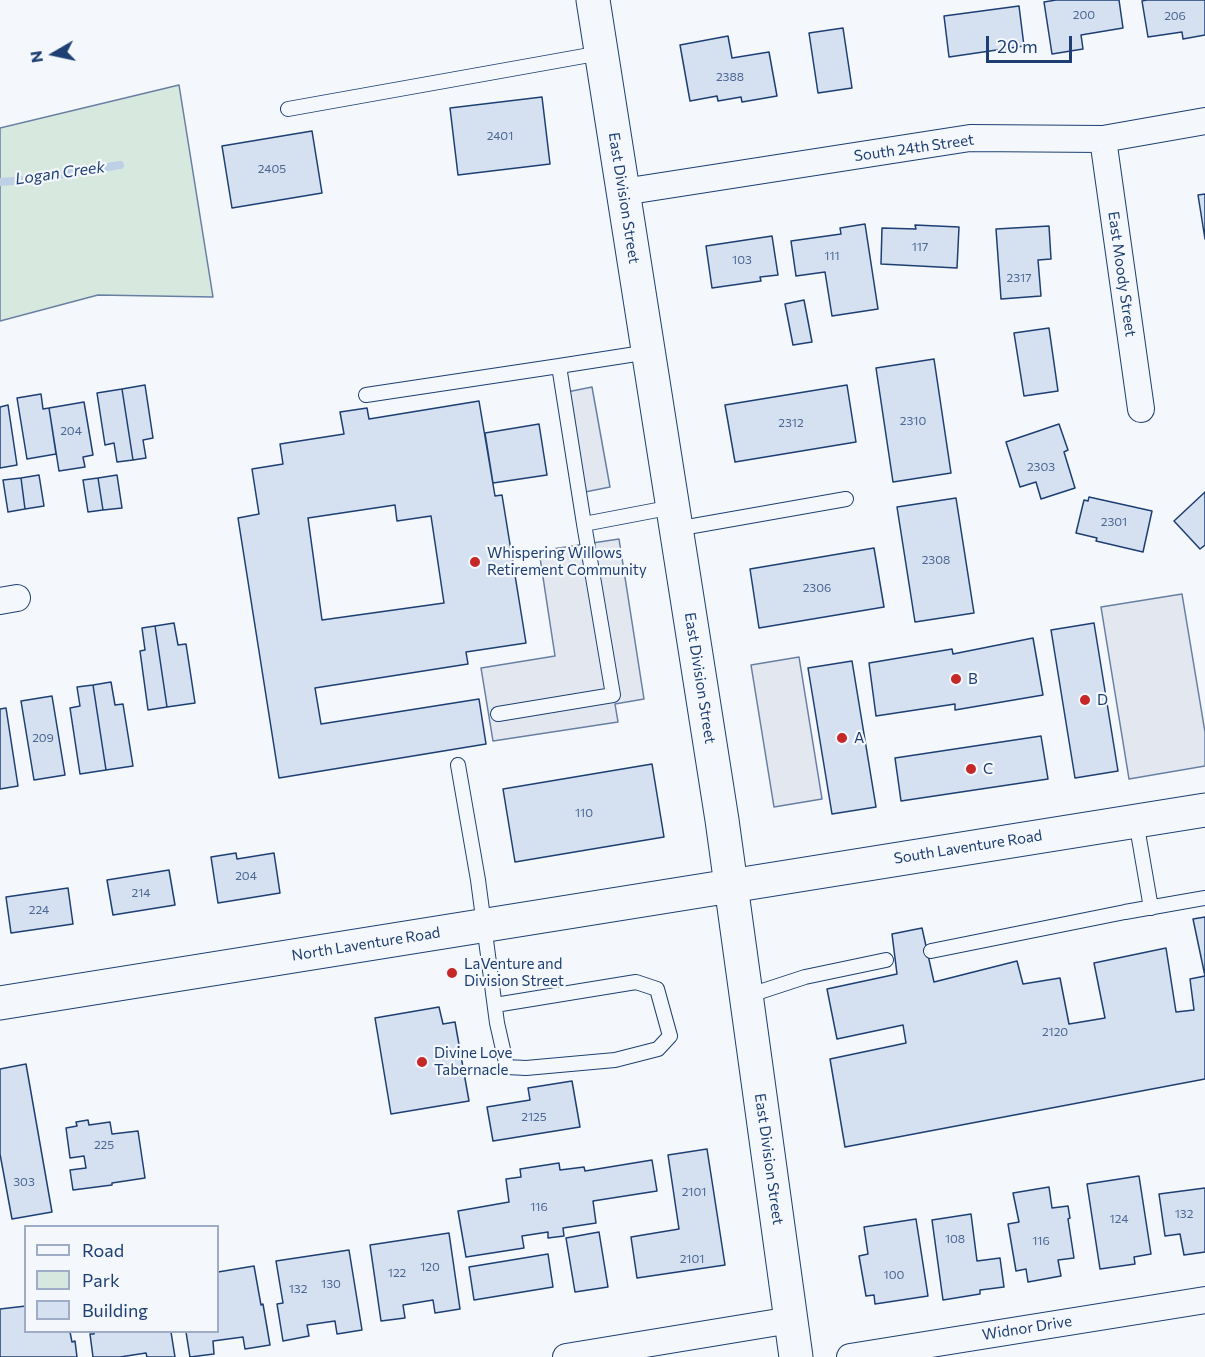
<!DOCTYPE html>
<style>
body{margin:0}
#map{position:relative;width:1205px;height:1357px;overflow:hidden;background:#f4f7fb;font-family:Commissioner,sans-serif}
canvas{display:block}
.legend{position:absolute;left:24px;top:1225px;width:195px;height:108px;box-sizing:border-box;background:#f4f7fb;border:2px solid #9eadc5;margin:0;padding:8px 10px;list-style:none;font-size:18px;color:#1d3f73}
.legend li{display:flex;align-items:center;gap:12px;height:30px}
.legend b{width:30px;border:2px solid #9eadc5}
.north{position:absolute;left:24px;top:24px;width:60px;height:60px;-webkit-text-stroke:4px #f4f7fb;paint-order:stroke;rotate:261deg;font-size:16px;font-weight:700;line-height:24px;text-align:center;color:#1d3f73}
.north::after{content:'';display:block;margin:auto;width:21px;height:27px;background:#1d3f73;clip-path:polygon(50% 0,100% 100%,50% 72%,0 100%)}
.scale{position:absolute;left:986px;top:36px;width:86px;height:27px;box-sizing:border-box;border:3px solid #1d3f73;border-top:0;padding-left:8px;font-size:18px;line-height:21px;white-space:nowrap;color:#1d3f73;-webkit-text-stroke:4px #f4f7fb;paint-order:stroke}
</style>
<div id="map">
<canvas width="1205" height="1357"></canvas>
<ul class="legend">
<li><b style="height:8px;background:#f4f7fb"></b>Road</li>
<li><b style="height:16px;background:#d7e8df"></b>Park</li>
<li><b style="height:16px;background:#d5e0f0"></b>Building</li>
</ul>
<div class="north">N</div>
<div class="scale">20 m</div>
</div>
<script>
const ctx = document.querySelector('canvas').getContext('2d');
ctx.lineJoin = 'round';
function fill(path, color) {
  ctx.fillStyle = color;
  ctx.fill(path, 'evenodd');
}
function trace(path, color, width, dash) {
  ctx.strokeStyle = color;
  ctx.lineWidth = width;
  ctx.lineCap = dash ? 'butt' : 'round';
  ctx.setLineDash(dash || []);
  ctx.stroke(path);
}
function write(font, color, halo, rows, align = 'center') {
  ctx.font = font + ' Commissioner,sans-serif';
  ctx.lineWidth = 4.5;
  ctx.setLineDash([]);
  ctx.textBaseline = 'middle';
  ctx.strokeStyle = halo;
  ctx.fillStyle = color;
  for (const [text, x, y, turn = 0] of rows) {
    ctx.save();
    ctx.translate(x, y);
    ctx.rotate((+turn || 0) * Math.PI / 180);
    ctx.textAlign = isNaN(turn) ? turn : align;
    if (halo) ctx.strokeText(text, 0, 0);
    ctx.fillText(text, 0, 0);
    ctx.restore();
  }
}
const green = new Path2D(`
 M179,85L213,297L98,295L0,321V128Z`);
const parking = new Path2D(`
 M592,387L610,487L585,492L567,392Z
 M619,539L644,699L615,704L618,722L493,741L481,668L555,656L539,551Z
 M1182,594L1205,732V766L1129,779L1101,607Z
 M799,657L822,799L774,807L751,665Z`);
const stream = new Path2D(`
 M0,182L25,180L120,165`);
const building = new Path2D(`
 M1056,0H1119L1123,28L1081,35L1083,49L1052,54L1044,2Z
 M1147,0H1205V35L1183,39L1182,32L1148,37L1142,1Z
 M1019,6L1024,46L949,57L944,16Z
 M843,28L852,88L818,93L809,33Z
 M728,36L732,58L769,52L777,96L742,102L741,97L718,101L717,96L690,101L680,45Z
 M542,97L550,164L458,175L450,108Z
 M312,131L322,193L232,208L222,146Z
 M1205,194V239L1198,195Z
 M865,224L878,309L832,316L825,272L796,276L791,241L841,234L840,228Z
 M915,225L959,227L957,268L881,264L882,228L916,229Z
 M1049,226L1051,259L1038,260L1041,296L1001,299L996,229Z
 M772,236L778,275L760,277L761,281L712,288L706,246Z
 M804,300L812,342L793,345L785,304Z
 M1049,328L1058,391L1024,396L1014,333Z
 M934,359L951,473L893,482L876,368Z
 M145,385L153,438L143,440L146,458L133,460L122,389Z
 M847,385L856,442L735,462L725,405Z
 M122,389L133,460L117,462L114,443L105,445L97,393Z
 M41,394L43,409L49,408L56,454L27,459L17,398Z
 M479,401L495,496L502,495L526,643L466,652L468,664L315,688L321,724L479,699L486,744L279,778L238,518L259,514L252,469L283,464L280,444L344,434L340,412L367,408L369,419ZM395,505L397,521L431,516L444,603L322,620L308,518Z
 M84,402L93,455L83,457L85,467L59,471L49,408Z
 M8,405L17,465L0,468V407Z
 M539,424L547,475L493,483L485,433Z
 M1059,424L1068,450L1064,452L1075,488L1041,499L1036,482L1020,487L1006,442Z
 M39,475L44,506L25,509L21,478Z
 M117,475L122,508L103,510L98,478Z
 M21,478L25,509L8,512L3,480Z
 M98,478L103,510L88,512L83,480Z
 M1205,492V545L1200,549L1174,521Z
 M1089,497L1152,511L1143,552L1096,541L1097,538L1076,533L1084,500L1088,501Z
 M956,498L974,613L915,622L897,507Z
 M874,548L884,607L759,628L750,569Z
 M174,623L178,645L186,644L195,703L167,707L155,626Z
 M1094,623L1118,771L1075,778L1051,630Z
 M155,626L167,707L148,710L140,651L145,650L142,628Z
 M1033,638L1043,695L955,710V704L876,716L869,663L952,649L953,654Z
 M852,661L876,807L832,814L808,668Z
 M111,682L115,705L123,704L133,766L106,770L93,685Z
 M93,685L106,770L80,774L70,708L80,706L77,687Z
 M52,696L65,775L34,780L21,701Z
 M6,708L18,786L0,789V709Z
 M1041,736L1048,779L901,801L895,758Z
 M652,764L664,837L515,862L503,789Z
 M236,853L237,859L274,853L280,893L218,903L211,857Z
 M169,870L175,905L113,915L107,880Z
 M68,888L73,924L11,933L6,897Z
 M1205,917V1079L845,1147L830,1059L906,1043L903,1025L837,1039L827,989L897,974L892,934L922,928L934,982L1017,961L1023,984L1060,978L1069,1024L1105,1018L1094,963L1166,948L1176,1012L1194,1010L1190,979L1205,976L1193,919Z
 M439,1007L443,1024L455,1022L469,1101L391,1114L375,1018Z
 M26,1064L52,1212L12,1219L0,1154V1069Z
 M572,1081L580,1127L493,1141L487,1107L530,1100L528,1088Z
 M88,1120L89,1125L110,1122L112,1134L138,1131L145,1178L112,1183V1185L73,1190L70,1170L86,1168L84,1156L70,1158L66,1128L77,1126L76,1122Z
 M707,1149L725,1265L637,1278L631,1237L679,1229L668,1155Z
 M652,1160L657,1191L593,1201L596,1223L563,1228L564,1236L548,1238V1232L522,1236L524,1248L466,1257L458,1211L509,1202L506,1179L521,1177L520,1169L559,1163L560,1170L584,1167L585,1171Z
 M1139,1176L1151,1254L1134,1257L1135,1264L1100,1269L1087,1184Z
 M1049,1187L1052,1208L1068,1206L1070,1218L1068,1219L1074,1258L1058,1260L1061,1276L1028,1282L1026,1269L1016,1271L1008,1224L1019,1222L1013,1193Z
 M1205,1188V1252L1184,1255L1180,1234L1165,1236L1159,1194Z
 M971,1214L977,1261L1000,1258L1004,1287L980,1290V1294L943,1300L932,1220Z
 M916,1219L928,1296L875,1304L874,1295L866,1296L859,1256L868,1254L864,1227Z
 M599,1232L608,1287L575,1292L566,1238Z
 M449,1233L460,1309L435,1313L433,1300L403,1305L405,1318L381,1321L370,1245Z
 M349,1250L362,1330L337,1334L335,1321L307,1325L309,1336L283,1341L277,1304L283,1303L276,1261Z
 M548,1254L553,1287L474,1300L469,1267Z
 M254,1266L261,1305L263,1304L270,1345L245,1349L243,1337L213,1341L214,1354L190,1357L186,1332H218V1272Z
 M26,1306V1332H70L72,1342L75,1341L77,1357H0V1309Z
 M94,1332H171L175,1357H147L146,1353L120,1357H93L90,1334H94Z`);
const service = new Path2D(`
 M288,109L601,53
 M649,352L559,366L584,524L673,507
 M366,395L559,366
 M676,529L846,499
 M498,714L613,695L584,524
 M458,765L478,880L497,1023L507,1067L526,1068L615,1060L658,1049L670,1036L657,989L636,982L495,1005
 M1136,821L1151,908
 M931,951L1125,912L1205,898
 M747,996L805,977L886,960`);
const minor = new Path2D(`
 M1103,139L1141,409
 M623,192L970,138L1103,139L1205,121
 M0,601L17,598
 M566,1357L791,1320
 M850,1357L1205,1300`);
const tertiary = new Path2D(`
 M593,0L722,820L796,1357
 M0,1003L1205,810`);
const markers = [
 [475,562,6,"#c62828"],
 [956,679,6,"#c62828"],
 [1085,700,6,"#c62828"],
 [842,738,6,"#c62828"],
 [971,769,6,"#c62828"],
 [452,973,6,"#c62828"],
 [422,1062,6,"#c62828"]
];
const numberNames = [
 ["200",1084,15],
 ["206",1175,16],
 ["2388",730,77],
 ["2401",500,136],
 ["2405",272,169],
 ["117",920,247],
 ["111",832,256],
 ["103",742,260],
 ["2317",1019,278],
 ["2310",913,421],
 ["2312",791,423],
 ["204",71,431],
 ["2303",1041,467],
 ["2301",1114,522],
 ["2308",936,560],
 ["2306",817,588],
 ["209",43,738],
 ["110",584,813],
 ["204",246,876],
 ["214",141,893],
 ["224",39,910],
 ["2120",1055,1032],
 ["2125",534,1117],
 ["225",104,1145],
 ["303",24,1182],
 ["2101",694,1192],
 ["116",539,1207],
 ["132",1184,1214],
 ["124",1119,1219],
 ["108",955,1239],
 ["116",1041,1241],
 ["2101",692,1259],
 ["120",430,1267],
 ["122",397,1273],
 ["100",894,1275],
 ["130",331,1284],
 ["132",298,1289]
];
const streetNames = [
 ["South 24th Street",914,148,-8],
 ["East Division Street",624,198,81],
 ["East Moody Street",1122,274,82],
 ["East Division Street",700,678,81],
 ["South Laventure Road",968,847,-9],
 ["North Laventure Road",366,944,-9],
 ["East Division Street",769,1159,82],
 ["Widnor Drive",1027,1328,-9]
];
const poiNames = [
 ["Whispering Willows",487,553],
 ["Retirement Community",487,570],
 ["B",968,679],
 ["D",1097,700],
 ["A",854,738],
 ["C",983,769],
 ["LaVenture and",464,964],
 ["Division Street",464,981],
 ["Divine Love",434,1053],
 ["Tabernacle",434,1070]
];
const waterNames = [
 ["Logan Creek",60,173,-8]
];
fill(green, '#d7e8df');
trace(green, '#687fa3', 1.5);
fill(parking, '#e3e8f0');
trace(parking, '#687fa3', 1.5);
trace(stream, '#bed0e5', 8);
fill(building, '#d5e0f0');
trace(building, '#1d3f73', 1.5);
trace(service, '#1d3f73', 16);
trace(minor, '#1d3f73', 28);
trace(tertiary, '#1d3f73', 35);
trace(service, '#f4f7fb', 14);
trace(minor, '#f4f7fb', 26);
trace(tertiary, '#f4f7fb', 33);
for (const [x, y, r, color] of markers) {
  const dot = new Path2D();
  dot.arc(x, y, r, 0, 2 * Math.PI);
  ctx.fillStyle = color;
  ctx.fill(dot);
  trace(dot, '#f4f7fb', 2);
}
write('12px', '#4b6792', null, numberNames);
write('15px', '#1d3f73', '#f4f7fb', streetNames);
write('15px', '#1d3f73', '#f4f7fb', poiNames, 'left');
write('italic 16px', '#1d3f73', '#f4f7fb', waterNames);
</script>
